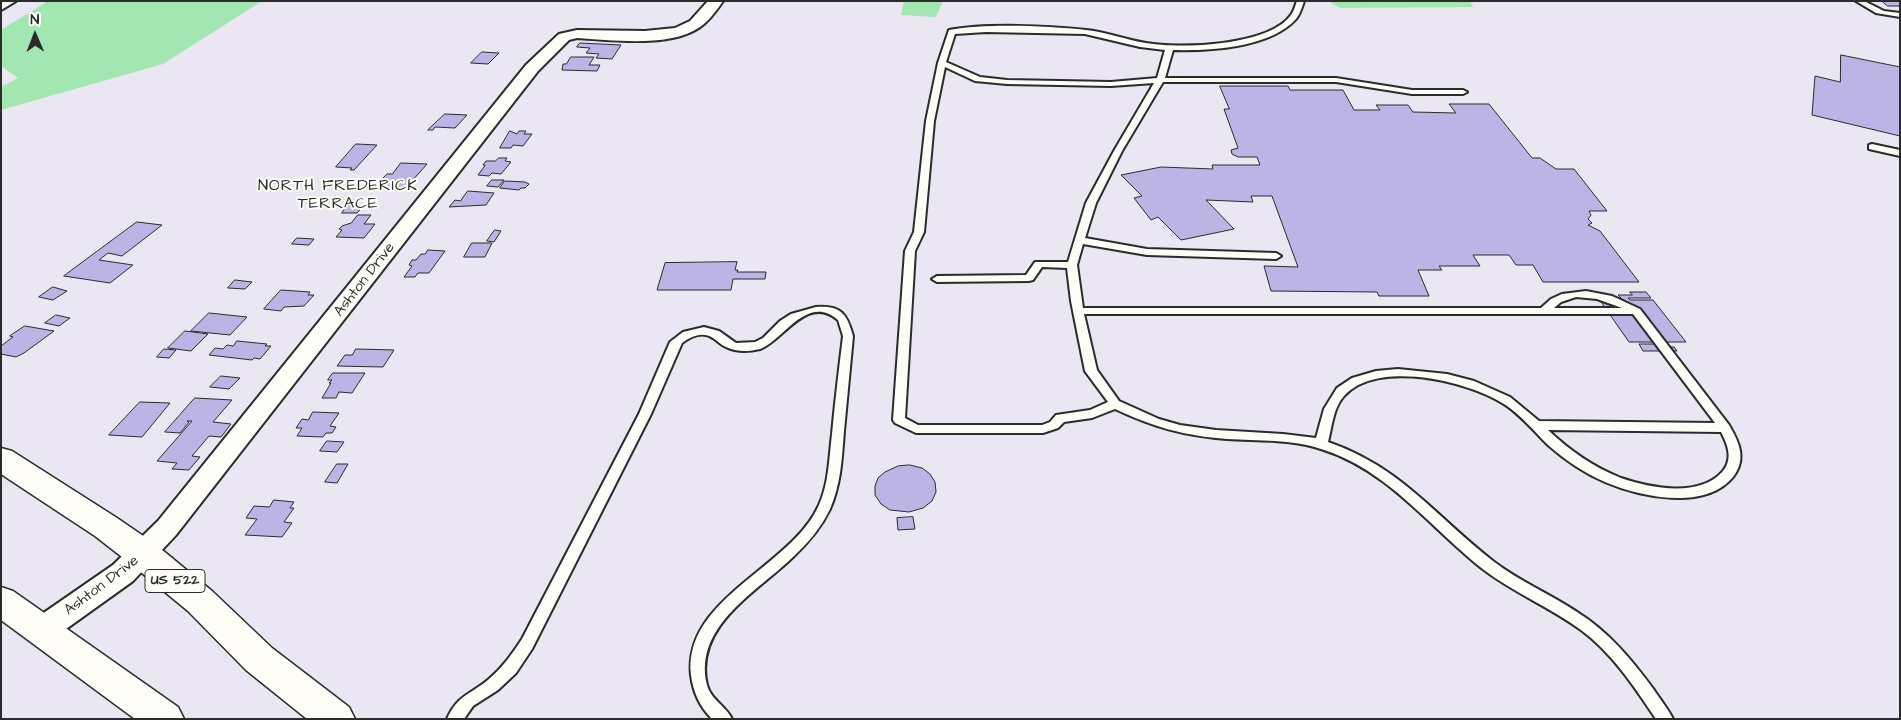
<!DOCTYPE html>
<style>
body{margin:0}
#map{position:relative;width:1901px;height:720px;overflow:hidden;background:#eae6f2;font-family:"Architects Daughter",sans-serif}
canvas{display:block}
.frame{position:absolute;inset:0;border:2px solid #2b2b2b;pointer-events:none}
.north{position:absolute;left:10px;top:10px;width:50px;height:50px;-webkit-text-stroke:4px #fdfcf7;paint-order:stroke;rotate:359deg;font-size:14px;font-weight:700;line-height:20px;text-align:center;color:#2b2b2b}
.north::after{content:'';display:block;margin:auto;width:18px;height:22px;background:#2b2b2b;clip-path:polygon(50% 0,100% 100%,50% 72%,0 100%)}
</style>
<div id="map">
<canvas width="1901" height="720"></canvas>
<div class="frame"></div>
<div class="north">N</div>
</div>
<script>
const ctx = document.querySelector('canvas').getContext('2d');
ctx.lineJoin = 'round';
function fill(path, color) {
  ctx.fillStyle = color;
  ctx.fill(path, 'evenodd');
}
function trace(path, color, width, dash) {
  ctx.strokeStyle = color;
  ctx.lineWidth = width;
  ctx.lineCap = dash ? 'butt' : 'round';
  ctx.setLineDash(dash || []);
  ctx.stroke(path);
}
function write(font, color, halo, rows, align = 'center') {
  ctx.font = font + ' "Architects Daughter",sans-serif';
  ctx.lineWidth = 4;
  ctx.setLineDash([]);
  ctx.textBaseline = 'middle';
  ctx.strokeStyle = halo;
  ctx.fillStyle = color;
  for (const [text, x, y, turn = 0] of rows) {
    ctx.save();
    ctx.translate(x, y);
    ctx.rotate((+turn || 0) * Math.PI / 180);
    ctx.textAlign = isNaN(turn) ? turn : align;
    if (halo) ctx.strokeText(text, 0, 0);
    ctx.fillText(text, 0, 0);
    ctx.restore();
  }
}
const green = new Path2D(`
 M48,1H262L163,64L1,110V87L18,78L1,66V30Z
 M904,1H943L936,17L901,15Z
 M1331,1H1470L1473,7L1341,8L1332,4Z`);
const building = new Path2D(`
 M1882,1H1900V6H1888Z
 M580,43L621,45L612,59L596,58L599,54L586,53L590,48L577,47Z
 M482,52L499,53L488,64L471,63Z
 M1841,55L1900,67V136L1812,115L1815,76L1840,82Z
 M571,57H594L589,65H600L597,71L562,70L563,64H566Z
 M1220,86H1288L1290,90H1343L1354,110H1380L1376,105H1408L1413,112L1456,113L1449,104H1489L1532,158H1540L1556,169H1574L1607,211H1589L1591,215L1588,219L1592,223L1588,225L1600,231L1639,282H1543L1533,265H1516L1509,255H1473L1480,266H1439L1442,270H1418L1429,296H1379L1377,292L1271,291L1264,266L1298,267L1272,196H1251L1253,202L1206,200L1234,229L1181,240L1158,217L1151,220L1134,198L1142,196L1121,175L1161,167L1213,169L1212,165H1260L1257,157H1238L1232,154L1231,150L1238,148L1224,109H1229Z
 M445,114L467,115L455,128L435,127L433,130H428Z
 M510,131L517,134L519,131H526L524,134H532L523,146L513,145L511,148H500Z
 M356,144L377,145L354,170H350L352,168L336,167Z
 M499,158H507L505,161L511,162L501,174L492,173L489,176L478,175L484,167L485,165H483L486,161H495Z
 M401,163L427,164L404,190L379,189L385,182H379L387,174H392Z
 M492,180H504L498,187L487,186Z
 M505,181L525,182L529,184L525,188H521L519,190L500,188Z
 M468,191L494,193L486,205L449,207L455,200L460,201Z
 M348,205L363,206L357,213H342Z
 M358,215H371L364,224H375L364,238L336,237L342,230L339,229L342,226L351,223Z
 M137,222L162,225L122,256L108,253L99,260L133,265L110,283L64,276Z
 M495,230L501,231L494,242L487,241Z
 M297,238L314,239L309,245L292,244Z
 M472,243H492L485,257H464Z
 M428,250L445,251L429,273H418L415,277H404L412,266L409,265L412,260H416L421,254H425Z
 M737,262L735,270H738L737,272H766L765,279H733L731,290H657L665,263Z
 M235,280L252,282L245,289L228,288Z
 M53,287L67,291L53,300L39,297Z
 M281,290L310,292L308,295H314L304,306L284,307L281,311L264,309Z
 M1630,292H1646L1651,298H1628L1630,300H1653L1686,342H1661L1665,347H1674L1677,351H1643L1639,344H1654L1653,342H1629L1599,299H1622L1618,295H1632Z
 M209,313L247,317L230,335L191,331Z
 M56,315L70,318L59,326L45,323Z
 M25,326L54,331L24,353L16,357L1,354V346L13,337L10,336Z
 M185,331L208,334L191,351L168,348Z
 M237,341L267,344L265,346H271L260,359L254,358L252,360L209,355L215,348L223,349L227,345L233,346Z
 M164,349L176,350L169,358L157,357Z
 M356,349L394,350L383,367L337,366L345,355H352Z
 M333,373H365L352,393L339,392L336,398H322L331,383H329L332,380H328Z
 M221,376L240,378L229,389L210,387Z
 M195,398L232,400L213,422L231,424L221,437L209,436L192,456L200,457L189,470L172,469L177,463L157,461L192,421H187L189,422L180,433L165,432Z
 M140,402L170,403L142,437L109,435Z
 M313,412L339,413L330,426L336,427L332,433H326L323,437L297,436L302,428H296L302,419L308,420Z
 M327,441L344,442L337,452L320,451Z
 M337,464H348L337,483L325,482Z
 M910,465L922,468L930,474L935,482L936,492L932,501L923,508L909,512L890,510L881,504L875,495V486L878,478L885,472L898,466Z
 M274,500L294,502L290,508H294L284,522L292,523L282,537L245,535L257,519L246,518L254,506L269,507Z
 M913,517L915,529L898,530L897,518Z`);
const lane = new Path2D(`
 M1297,1H1304C1302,7 1300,14 1296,19C1270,48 1209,51 1173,50L1165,78H1336L1412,90H1463L1467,92L1463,94H1412L1336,82H1163L1122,151L1096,203L1085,238L1147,249L1276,253L1281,256L1276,259L1147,255L1083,244L1077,265L1083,308H1541L1551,299L1562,294L1586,291L1612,296L1640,309L1729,425C1739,442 1747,459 1733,477C1705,511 1640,497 1605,482C1584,473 1565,460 1548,445C1534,431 1521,415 1504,404C1468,381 1377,359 1344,396C1333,408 1332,427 1328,442C1401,467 1435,516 1493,561C1519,581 1550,594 1577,612C1609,632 1632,660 1654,690C1660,699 1668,709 1673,719H1656C1634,686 1612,653 1581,630C1550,607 1514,593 1484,570C1430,528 1389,470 1321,449C1292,439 1258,441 1227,439C1185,436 1153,427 1115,409L1092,418L1064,422L1058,428L1043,433H916L895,423L893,420L905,251L914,232L926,121L938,63L949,30C986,23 1049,26 1086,30C1107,32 1126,40 1146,43C1180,49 1269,46 1291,15C1294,11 1295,6 1297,1ZM986,32L1085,34L1140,47L1165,50L1157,78L1111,82L1007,80L980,77L946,62L955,34ZM945,67L975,81L1007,84L1111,86L1154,83L1114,151L1086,203L1068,262H1035L1026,275L937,276L932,279L937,282L1029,281L1033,280L1042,267L1067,268L1071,301L1085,371L1108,402L1090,410L1056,415L1050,422L1042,425H918L905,418L915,251L924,232L934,121ZM1576,297L1597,299L1622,308H1554L1561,302ZM1084,314H1633L1715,423L1539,421L1510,397L1474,381L1447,374L1398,369L1376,371L1352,378L1337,388L1324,409L1316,438L1283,434L1216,430L1180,425L1159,419L1119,401L1097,370ZM1548,430L1721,432C1728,445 1733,459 1723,471C1700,498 1650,488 1621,478C1593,467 1569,450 1548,430Z
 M1856,1H1864L1884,11L1900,13V17L1876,13Z
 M1872,144L1900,150V156L1869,149V145Z
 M816,307C841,305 847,314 853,336C850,368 847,399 844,431C842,457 841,484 830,509C821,528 808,543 793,557C757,592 693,626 707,685C711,700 726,706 732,719H712C700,707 693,692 691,675C683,598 791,568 819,505C829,483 829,458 832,434C835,401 839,369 843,336L838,320C807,293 783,341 760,349C748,352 736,352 726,347C721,345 718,341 713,338C703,331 691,336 682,343L651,414L532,649L516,673L498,690L473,706L464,719H447C458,694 472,694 489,679C503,667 512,654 522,639L639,414L670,342L683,332L704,327L719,331L736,343L755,342L763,338L780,321L791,314Z`);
const street = new Path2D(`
 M1,1H16L1,10Z
 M708,1H723C717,10 708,22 700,27C670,48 612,40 577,38L569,40L538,71L176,535L133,581L52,639L42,642L32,639L28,630L32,621L113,565L158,521L526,65L559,34L577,30L645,31L675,28L690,21Z`);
const highway = new Path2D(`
 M1,448L12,451L117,518L155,544L212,591L272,648L349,707L355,719H307L246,670L188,611L131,564L95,536L1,474Z
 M1,587L13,591L178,707L184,719H135L1,620Z`);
const shields = [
 [175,581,60]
];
const shieldNames = [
 ["US 522",175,581]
];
const streetNames = [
 ["Ashton Drive",365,280,-52],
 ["Ashton Drive",102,586,-37]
];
const neighbourhoodNames = [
 ["NORTH FREDERICK",338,187],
 ["TERRACE",338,205]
];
fill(green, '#a2e6b2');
fill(building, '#bcb4e5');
trace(building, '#2b2b2b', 1);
trace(lane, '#2b2b2b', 4);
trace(street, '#2b2b2b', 4);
trace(highway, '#2b2b2b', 3);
fill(lane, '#fdfcf7');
fill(street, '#fdfcf7');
fill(highway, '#fdfcf7');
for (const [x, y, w] of shields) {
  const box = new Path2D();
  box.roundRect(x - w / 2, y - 11.5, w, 23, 4);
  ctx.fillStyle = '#fdfcf7';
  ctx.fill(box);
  trace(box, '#2b2b2b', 1);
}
write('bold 14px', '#2b2b2b', null, shieldNames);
write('15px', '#2b2b2b', '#fdfcf7', streetNames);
ctx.letterSpacing = '1px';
write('16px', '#2b2b2b', '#fdfcf7', neighbourhoodNames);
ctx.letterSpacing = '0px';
</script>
